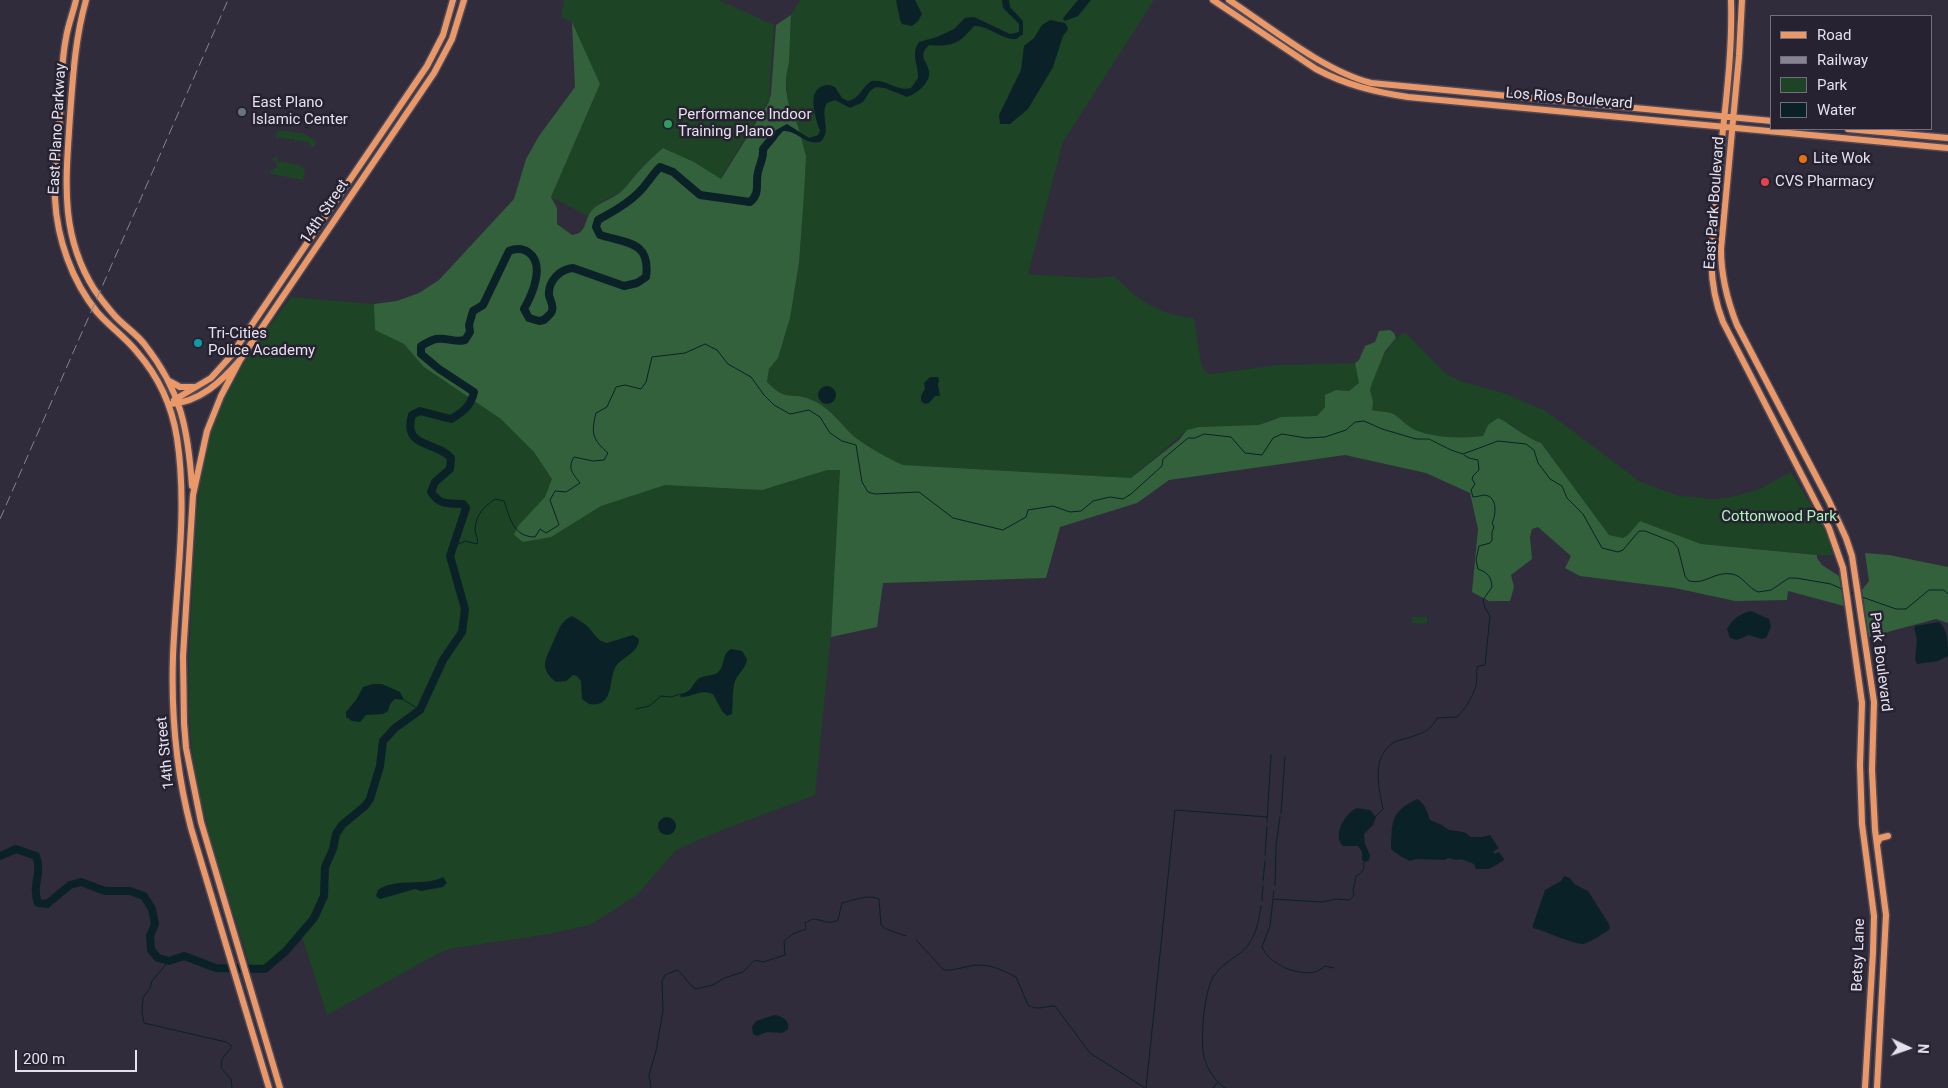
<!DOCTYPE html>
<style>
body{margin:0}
#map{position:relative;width:1948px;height:1088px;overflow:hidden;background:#302c3c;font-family:Roboto,sans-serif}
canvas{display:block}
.legend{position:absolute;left:1770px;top:15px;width:162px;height:115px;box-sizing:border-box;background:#262231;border:1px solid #726e7c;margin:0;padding:6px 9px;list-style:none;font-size:15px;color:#e4e1ec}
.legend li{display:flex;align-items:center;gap:10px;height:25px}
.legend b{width:25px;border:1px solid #726e7c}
.north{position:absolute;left:1883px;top:1023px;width:50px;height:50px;-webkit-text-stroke:4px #262231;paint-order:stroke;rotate:93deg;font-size:14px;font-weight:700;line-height:20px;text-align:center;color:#e4e1ec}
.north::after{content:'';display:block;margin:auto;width:18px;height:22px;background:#e4e1ec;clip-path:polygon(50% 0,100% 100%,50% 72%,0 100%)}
.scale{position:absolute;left:15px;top:1050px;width:122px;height:22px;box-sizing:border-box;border:2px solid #e4e1ec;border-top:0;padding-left:6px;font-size:15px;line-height:18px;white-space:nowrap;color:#e4e1ec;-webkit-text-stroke:4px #262231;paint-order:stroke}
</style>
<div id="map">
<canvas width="1948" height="1088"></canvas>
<ul class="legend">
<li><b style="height:6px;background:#eb9869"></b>Road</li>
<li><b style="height:6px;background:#878391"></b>Railway</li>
<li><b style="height:14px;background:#1c4425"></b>Park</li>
<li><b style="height:14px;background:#0a2227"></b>Water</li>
</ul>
<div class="north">N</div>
<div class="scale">200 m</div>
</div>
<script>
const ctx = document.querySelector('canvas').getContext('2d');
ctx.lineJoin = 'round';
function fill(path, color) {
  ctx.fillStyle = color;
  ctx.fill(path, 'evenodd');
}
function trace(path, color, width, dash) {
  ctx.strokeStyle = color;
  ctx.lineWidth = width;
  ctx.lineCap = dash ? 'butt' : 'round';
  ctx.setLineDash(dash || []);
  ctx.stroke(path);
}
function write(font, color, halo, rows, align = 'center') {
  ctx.font = font + ' Roboto,sans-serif';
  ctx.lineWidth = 5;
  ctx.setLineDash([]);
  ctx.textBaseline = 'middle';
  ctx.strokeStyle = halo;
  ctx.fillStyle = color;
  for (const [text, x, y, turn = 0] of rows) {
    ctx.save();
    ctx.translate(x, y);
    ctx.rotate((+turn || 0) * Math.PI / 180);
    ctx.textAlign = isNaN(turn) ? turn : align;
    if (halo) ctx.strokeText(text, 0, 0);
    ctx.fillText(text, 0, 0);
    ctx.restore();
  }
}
const green = new Path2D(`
 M564,0H719L774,25L769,100L720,179L694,162L663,148L640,169L621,192L599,203L588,216L551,197L600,84L572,22L561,17Z
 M800,0H1154L1063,142L1028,274L1093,278L1115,276C1136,300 1162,316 1194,318L1201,364L1205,372L1211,374L1278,365L1355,363L1360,383L1349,391L1337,390L1317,416L1271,419L1260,425L1199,427L1187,430L1131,478L903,465C889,459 868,447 856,438C842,425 830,407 812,400C791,392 787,403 767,382L769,369L778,358L790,318L799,263L806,156L798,126L788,102L786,77L789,62L791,15Z
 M279,130L302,133L315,140L316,144L312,148L310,146V143L297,140L295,144V140L279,137L277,140L276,133Z
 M275,157H277V161L301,165L300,167L305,168L303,180L271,174L270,170H274V168H277L276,161L272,160Z
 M291,297L374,304L474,367L638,479L848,461L815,795L712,834L676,850L637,895L590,925L549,934L455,948L441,952L327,1015L300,930L266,966L250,967C228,892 199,819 191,741C185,686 191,630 193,575C196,519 197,464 218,411C235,369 265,333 291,297Z
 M1405,332L1446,374L1463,382L1504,393L1546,411L1639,481L1667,492L1681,496L1712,499L1726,498L1755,491L1791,472L1826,530L1833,556L1701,544L1640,521L1628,535L1623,538L1609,535L1541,443L1529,438L1509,423L1488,425L1483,436C1463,439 1426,438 1409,427C1403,422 1398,416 1390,413C1384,411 1378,412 1371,410C1371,403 1369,396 1370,389C1373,370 1389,342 1405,332Z
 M1412,617H1427V624L1412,623Z`);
const forest = new Path2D(`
 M791,15L789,62L786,77V89L788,102L798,126L806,156L804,194L799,263L790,318L778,358L769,369L767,382C787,403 791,391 812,400C830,407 842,426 856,438C868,447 889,459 903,465L1131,478L1179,440L1187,430L1199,427L1259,425L1281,417L1317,416L1325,407V395L1336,390L1349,391L1359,383L1355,363L1359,360L1365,346L1375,342L1379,331L1390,330L1394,333L1396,338L1385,351L1372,383L1370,390L1373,402L1372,410C1378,412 1385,411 1391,413C1398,416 1403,422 1410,427C1426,438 1463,439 1483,436L1488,425L1498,418C1513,425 1524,437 1541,443L1609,535L1623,538L1628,535L1640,521L1701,544L1817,555V558L1822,565L1839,576L1844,606L1788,591L1787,600L1735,601L1675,588L1580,576L1565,568L1571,556L1538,527L1532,529L1530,537L1532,559L1511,575L1514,587L1510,601H1489L1472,592L1478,529L1470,493L1426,473L1345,455L1169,480L1137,503L1060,527L1046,578L883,583L877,627L831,637L840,470H827L762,490L665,485L601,506L551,537L523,542L514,535L518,526L545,497L552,479L534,452L501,419L424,367L404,344L375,330L374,304L397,301L419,293L439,280L514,199L526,159L539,136L575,87L572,22L600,84L551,197L557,208V224L572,235C588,233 583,221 592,210C601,201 613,199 622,191C628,185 634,176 640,170C647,162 655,155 663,148L694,162L721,179L769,102L771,94L776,25Z
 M1865,553L1889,555L1948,567V623L1936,619L1869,637L1862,590L1869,581Z`);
const water = new Path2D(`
 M896,0H915L922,14L918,21L912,26L902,24L900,20Z
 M1002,0H1009L1010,7L1023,21V34L1016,39C1001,40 989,25 974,26C959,44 952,47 929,45C917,57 927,60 929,71C931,83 916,94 907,97L885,88L876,87L870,91L863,102L850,108L835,100L827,103C819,115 833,131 820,142C804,145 797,130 783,131L770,146L766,142L776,130L787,124L809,138L818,135L820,131C816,119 806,91 823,86C828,84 830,85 835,87L842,98L848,101C860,99 862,86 872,81C887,79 897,92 911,88L918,78C919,65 910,55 919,42L937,37L954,29L965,18L974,17L1010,34L1019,32V24L1003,8Z
 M1078,0H1091L1078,16L1065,21L1063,19L1064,17Z
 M1050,20L1065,23L1068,28L1067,31L1063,36L1053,67L1028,109L1010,124H1000L999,115L1021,70L1024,46L1034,38L1042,25Z
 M930,377H938L939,380L938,385L940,396H935L929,403L925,404L921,401V396L925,389L924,383Z
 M818 395a9 9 0 1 1 18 0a9 9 0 1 1-18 0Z
 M1751,611L1769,619L1771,627L1766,638L1761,639L1749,635L1737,640L1730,638L1727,629C1732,619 1741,613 1751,611Z
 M572,616C577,619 582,622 586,625C594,632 596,641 607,643L633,635L639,639C639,652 623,657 616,666C608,679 615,708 589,704L582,699L581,681L577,676L573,675L566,681L556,682C537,667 547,658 554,640C559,629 561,621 572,616Z
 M1939,622C1948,629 1948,645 1948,656L1938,661L1917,664L1915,659L1917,640L1914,628L1916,626Z
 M731,649L742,651L747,659C746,669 738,673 735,681C732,690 733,704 732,714L727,716L722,711L713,694C699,689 694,697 681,697L680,694C691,693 692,685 698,679C704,675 712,676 717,673C726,667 721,654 731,649Z
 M373,684H382L400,692L404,700L395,699L390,704L388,711L383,714L366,715L360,722L352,721L346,717V712L356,700L363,687Z
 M1417,799C1424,802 1428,813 1430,820L1442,825L1449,830L1464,832L1471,837H1482L1490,835L1498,847V849L1494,851V854L1499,852L1504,859L1503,861L1489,869H1476L1474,864L1461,859L1456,860L1448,858L1445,860L1416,859L1410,861C1405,859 1395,853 1391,849C1392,822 1390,812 1417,799Z
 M1357,808L1370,810L1376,817L1373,825L1364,834L1365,844L1370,855L1369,860L1366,862L1362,860V852L1358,846H1343C1332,835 1345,813 1357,808Z
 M658 826a9 9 0 1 1 18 0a9 9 0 1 1-18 0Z
 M1564,876L1570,878L1574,884L1588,891L1609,924L1610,929C1605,933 1589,943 1583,944C1573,944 1545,931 1533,928V925L1545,890L1561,881Z
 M443,877L447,883L443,887L421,891L415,889L380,899L376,896L378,890C397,877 423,887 443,877Z
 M774,1015C782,1016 790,1020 788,1029L782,1033L767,1032L757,1036L753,1034L752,1027L756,1021Z`);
const stream = new Path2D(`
 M305,127L308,128
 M454,546L465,541L477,544C479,538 475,535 475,529C476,514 484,507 495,499L504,501C510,519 514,537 535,537L540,529L546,533L559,525L550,500L555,491L566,492L580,483C573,474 567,468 574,457L593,461L604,460L608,453C592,439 591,433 596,413L607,407L616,387L625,385L641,389L646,382L652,357L685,353L705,344L717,350L728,364L751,377L764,395L774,405L790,414L809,410L820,417L830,433L842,441L856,445L862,482L868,492L875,494L919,492L953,518L1003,530L1026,517L1028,510L1053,506L1070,512L1081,511L1093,501L1110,497L1123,499L1131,494L1162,466L1163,459L1188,438H1195L1204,434L1231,437L1245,453L1262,455L1273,438L1282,434L1306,438L1325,437L1346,430L1355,422L1364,421L1382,429L1416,439H1429L1451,450L1463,454L1498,441L1526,444L1534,450L1538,463L1550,479L1562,486L1567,498L1583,514L1602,548L1618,552L1623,550L1639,531H1645L1673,542L1678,548L1685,576L1689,581C1706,585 1714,571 1732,574C1743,576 1748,588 1758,592L1771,590L1789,578H1796L1831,584L1844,590
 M1848,591L1856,595
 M1862,597L1896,609H1906L1929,590H1944L1948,594
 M404,700L420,710
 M636,709L649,706L661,696L671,697L680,694
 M1281,813L1285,757
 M1375,817L1383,809C1379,789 1372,762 1389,746C1394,740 1407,739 1414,736C1426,732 1431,729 1437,718L1457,717C1465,709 1472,698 1476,686C1478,680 1475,673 1478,666L1485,665L1490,616L1485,608L1483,600L1492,587C1491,576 1488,573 1478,569L1476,560L1479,546L1490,543L1492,540V532L1494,527L1492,523C1496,515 1498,497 1485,495C1482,495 1477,497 1473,497L1471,490L1475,484L1472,479L1473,476L1479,470L1478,460L1469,458L1464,455
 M1267,822L1271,755
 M1265,855L1267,826
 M1263,881L1265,861
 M1275,885L1276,846L1280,816
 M1273,898L1274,891
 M1262,901L1263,886
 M916,940L944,970C956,971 967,965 979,965C993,965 1004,971 1016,977L1028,1005C1038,1011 1044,1006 1055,1006L1090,1053L1145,1088
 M169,961L152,981L150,988L143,998L142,1012L144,1023L226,1042L231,1045V1048L222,1059L221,1068L231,1079L232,1088
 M1334,968L1325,966C1322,968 1319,971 1315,972C1297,976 1269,964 1262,947L1270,926L1273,899L1322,902L1336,899L1350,900L1354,895L1353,891L1356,876C1363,872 1364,871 1364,862
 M651,1088L649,1075L656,1051L663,1011L662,981L665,975L677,970C685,975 687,984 696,989L713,985L724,978L743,972L755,960L763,962L785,955L784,941L793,934L806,929L805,923L813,919C823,920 829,925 838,920L842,903C845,902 867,896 870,897C873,897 876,898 879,899L881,925L886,929L906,936
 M1146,1088L1175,810L1267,817
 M1213,1088L1217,1083
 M1225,1088C1215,1081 1207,1069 1204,1057C1200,1038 1204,994 1213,977C1219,968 1227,962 1236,956C1254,945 1258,926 1261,906`);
const river = new Path2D(`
 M0,856L16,849L36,856C43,874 31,885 38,903L47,904L70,885L81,882L105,891H130L144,896L152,909L155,924L150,936L151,950L158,958L169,961L184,956L216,968L265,969L286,951L314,918L324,896L325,867L333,849L336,834L342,825L365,806L370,799L380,766L383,741L395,728L420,710L443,660L462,632L465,609L450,556L466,508L463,504C447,503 441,506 431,492L435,482L450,469L451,458C437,441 402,449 412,415L420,411L451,419C463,412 471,406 474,392L439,369L421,354V346C425,344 431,340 436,339C447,337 452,343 465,340L470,332L469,325L473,311L483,305L509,251C516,248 522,248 528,252C546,264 532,295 524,309L529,318L539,321L544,320C547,317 551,314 552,311C554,305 550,301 549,295C548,281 560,269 573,268L624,286L637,283L646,277C651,241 626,243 600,235L596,227L598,220C612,212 625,206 637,194C646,186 651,176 660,167L673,172L700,195L750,202C761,193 755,183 758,172C760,163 764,158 763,149L773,137`);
const major = new Path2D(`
 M76,0C73,13 68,25 66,38C61,63 61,90 60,116C58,143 54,172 55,199C57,239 72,281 97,312C109,326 125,337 137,352C158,376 172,406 177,438C188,510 176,583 173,656C171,714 176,771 191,828L269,1088
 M86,0C75,39 73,76 70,116C66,179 59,233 94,289C100,298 108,308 115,316C124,326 137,334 145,345C181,391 188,429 192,486
 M1213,0L1316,69C1346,85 1375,92 1408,97L1948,148
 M1229,0C1270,27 1324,71 1371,83L1772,121
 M1731,0C1733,63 1722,127 1717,190C1712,237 1705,277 1723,322L1829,528L1843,568L1862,703L1860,765L1862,824L1874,916L1873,952L1865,1088
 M1742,0L1739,56L1721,249C1721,277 1727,300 1737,325L1829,501L1846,538L1852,556L1874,702L1872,770L1875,830L1886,915L1877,1088
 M1848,129L1948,138
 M240,360L221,396L207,431L193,495L183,656L184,723L186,748L201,822L280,1088
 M169,381L180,387H194
 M174,400L211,378L230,357L427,66L443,35L453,0
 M169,404C199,403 222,381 240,360L434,73L452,39L464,0
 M1877,844L1880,838L1888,836`);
const rail = new Path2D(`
 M0,519L228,0`);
const markers = [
 [242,112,5,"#6b7280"],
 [668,124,5,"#2e9e5b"],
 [1803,159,5,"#e8710a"],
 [1765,182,5,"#e0444e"],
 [198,343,5,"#0f9aa8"]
];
const streetNames = [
 ["Los Rios Boulevard",1569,99,5],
 ["East Plano Parkway",58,129,-87],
 ["East Park Boulevard",1715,203,-86],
 ["14th Street",325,212,-56],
 ["Park Boulevard",1880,662,83],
 ["14th Street",166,753,-96],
 ["Betsy Lane",1859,955,-88]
];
const poiNames = [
 ["East Plano",252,103],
 ["Islamic Center",252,120],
 ["Performance Indoor",678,115],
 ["Training Plano",678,132],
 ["Lite Wok",1813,159],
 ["CVS Pharmacy",1775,182],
 ["Tri-Cities",208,334],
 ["Police Academy",208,351]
];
const parkNames = [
 ["Cottonwood Park",1779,517]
];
fill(green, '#1c4425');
fill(forest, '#33613c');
fill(water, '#0a2227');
trace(stream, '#0a2227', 1);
trace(river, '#0a2227', 8);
trace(major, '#4d4958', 9);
trace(major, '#eb9869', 6);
trace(rail, '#878391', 1, [10, 5]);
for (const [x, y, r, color] of markers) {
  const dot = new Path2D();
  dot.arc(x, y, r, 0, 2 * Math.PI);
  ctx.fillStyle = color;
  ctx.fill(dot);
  trace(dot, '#262231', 2);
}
write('15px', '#e4e1ec', '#262231', streetNames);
write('15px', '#e4e1ec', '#262231', poiNames, 'left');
write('15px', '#aef6b9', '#262231', parkNames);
</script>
